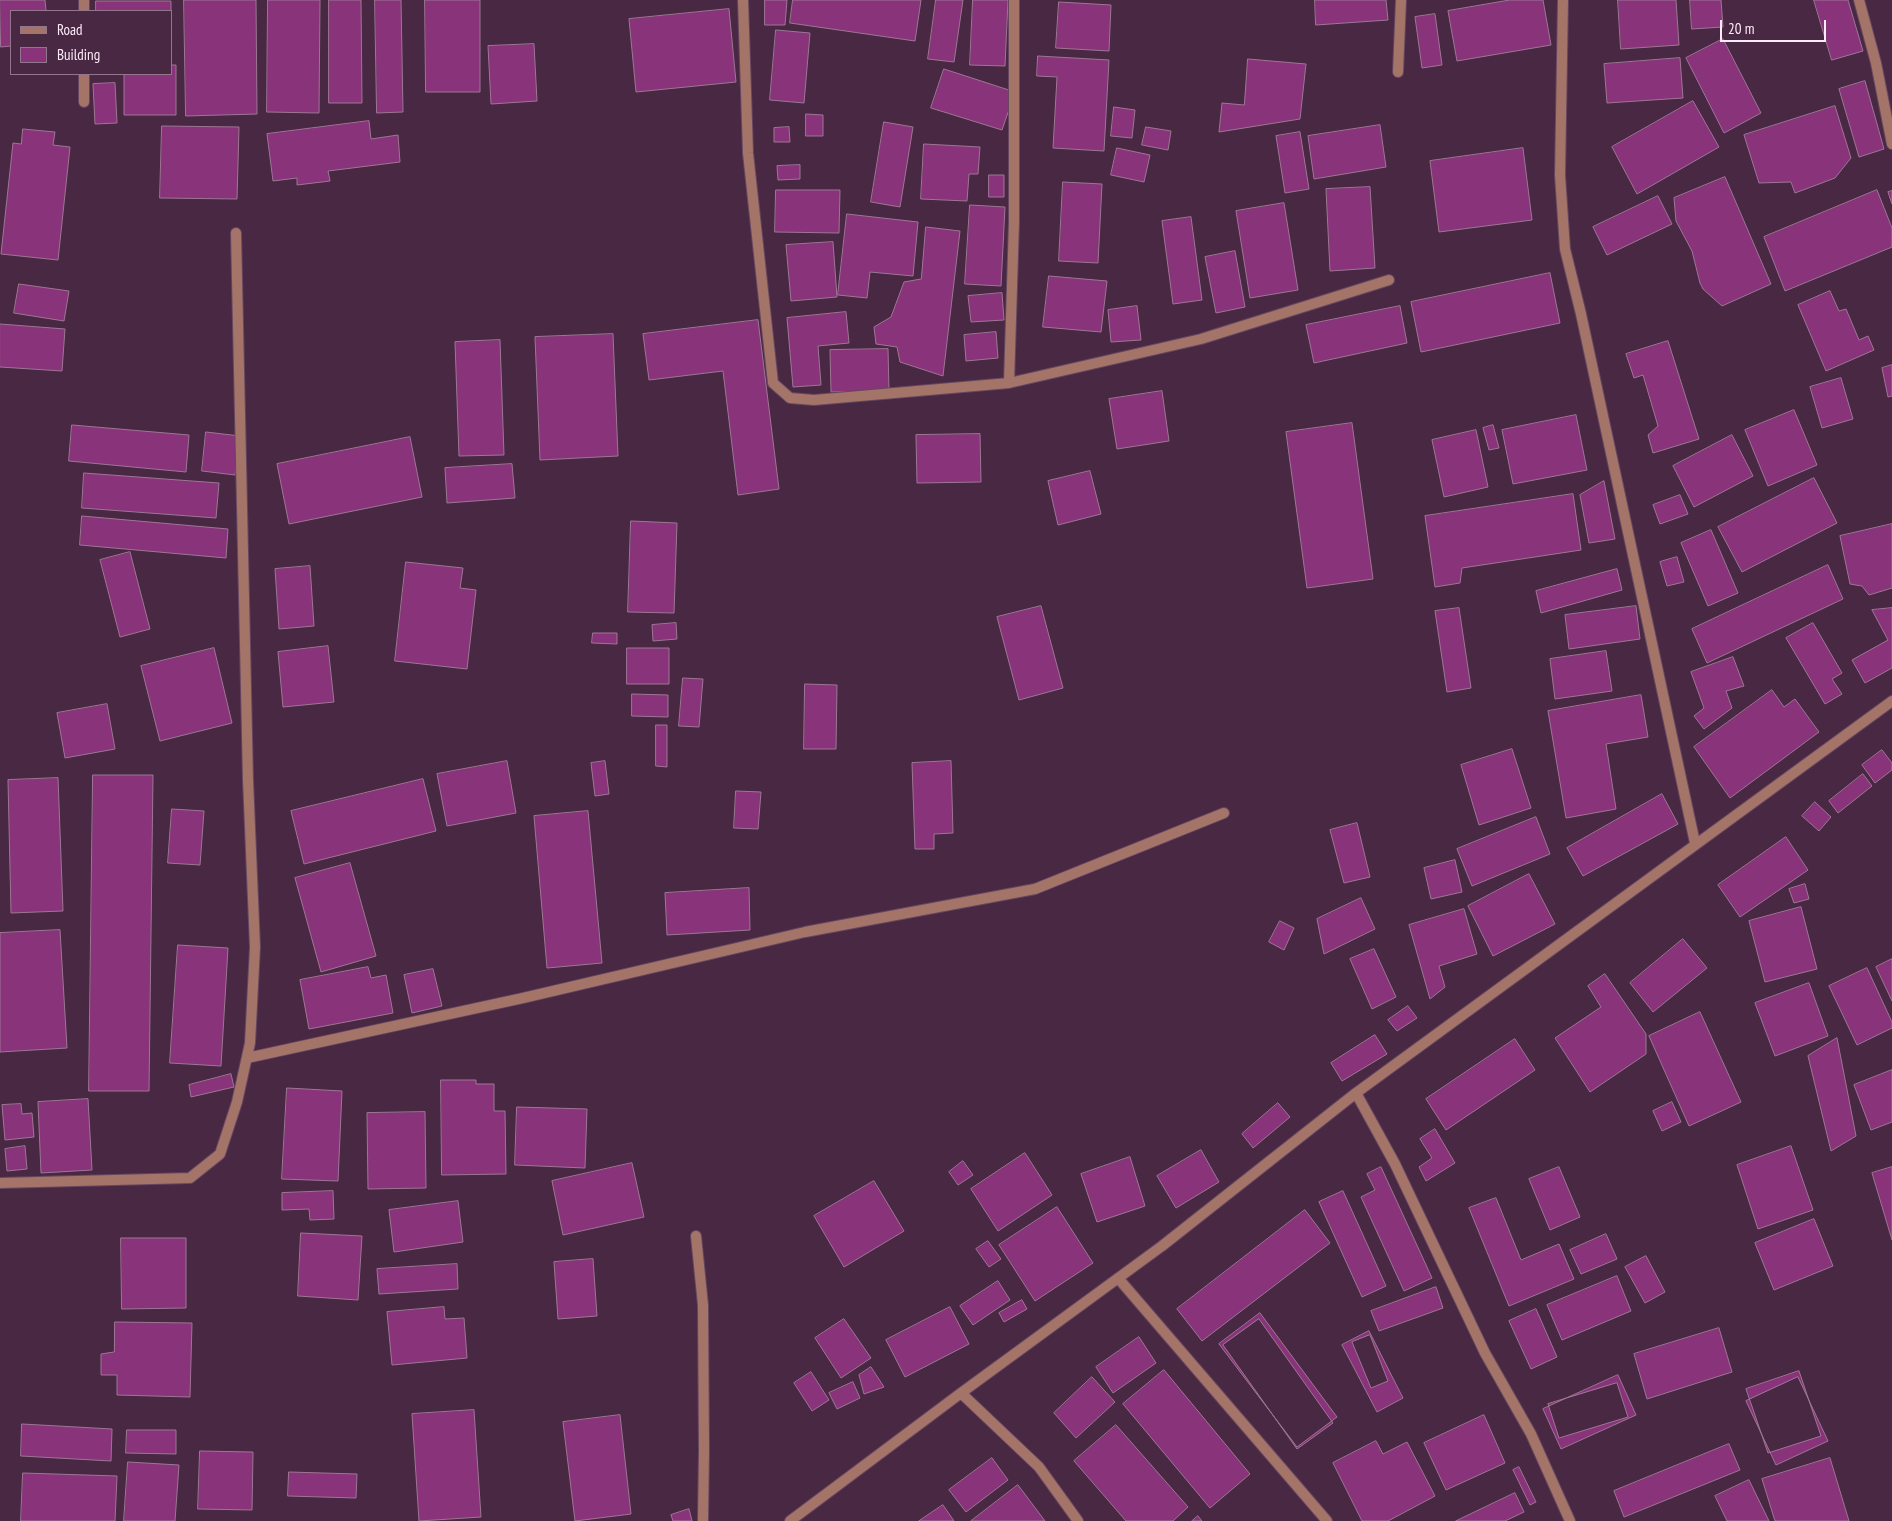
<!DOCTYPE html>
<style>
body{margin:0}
#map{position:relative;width:1892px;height:1521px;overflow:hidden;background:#492843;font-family:"PT Sans Narrow",sans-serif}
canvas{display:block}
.legend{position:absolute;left:10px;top:10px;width:162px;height:65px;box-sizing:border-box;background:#492843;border:1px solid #91768c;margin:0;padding:6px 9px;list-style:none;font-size:15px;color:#fdebf9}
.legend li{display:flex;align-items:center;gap:10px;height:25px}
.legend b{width:25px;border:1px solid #91768c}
.scale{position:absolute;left:1720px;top:20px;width:106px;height:22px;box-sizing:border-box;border:2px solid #fdebf9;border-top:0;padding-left:6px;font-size:15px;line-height:18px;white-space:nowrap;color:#fdebf9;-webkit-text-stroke:4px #492843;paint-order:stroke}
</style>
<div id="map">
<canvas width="1892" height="1521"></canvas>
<ul class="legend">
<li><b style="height:6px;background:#a57468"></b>Road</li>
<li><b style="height:14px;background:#88337a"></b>Building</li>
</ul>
<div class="scale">20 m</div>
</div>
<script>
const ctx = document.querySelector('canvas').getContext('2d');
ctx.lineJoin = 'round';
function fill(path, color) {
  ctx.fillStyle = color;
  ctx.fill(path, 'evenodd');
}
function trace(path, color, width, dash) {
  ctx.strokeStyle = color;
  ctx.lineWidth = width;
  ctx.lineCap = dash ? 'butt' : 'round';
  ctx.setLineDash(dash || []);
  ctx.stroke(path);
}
const building = new Path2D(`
 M0,0H45L46,11H11V46L1,47Z
 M184,0H256L257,114L186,116Z
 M268,0H320L319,113L267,112Z
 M329,0H361L362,103H329Z
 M375,0H401L403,112L377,113Z
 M425,0H480V92H426Z
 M765,0H787L785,25H765Z
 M793,0H921L915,41L790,23Z
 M936,0H963L954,62L928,59Z
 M973,0H1008L1005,66L970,65Z
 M1315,0H1386L1388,20L1316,25Z
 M1510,0H1543L1551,45L1457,61L1448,11Z
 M1618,0H1676L1679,45L1621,49Z
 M1690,0H1721L1723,27L1692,29Z
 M1814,0H1848L1863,51L1832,60Z
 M96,1H171V11H96Z
 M1059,2L1111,5L1109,51L1056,48Z
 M729,9L736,82L636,92L629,19Z
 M1435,14L1442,65L1422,68L1415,17Z
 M776,30L810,33L804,103L770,100Z
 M1723,39L1761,113L1724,133L1686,58Z
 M534,44L537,101L491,104L488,46Z
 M1038,56L1109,60L1104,151L1053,148L1057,77L1037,76Z
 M1680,58L1683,98L1607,103L1604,64Z
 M1248,59L1306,64L1300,119L1219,132L1222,103L1244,105Z
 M171,65H176V115H124V74H171Z
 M944,69L1015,92L1002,130L931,108Z
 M1865,81L1884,149L1859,157L1839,89Z
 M115,83L117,123L95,124L93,84Z
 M1693,101L1719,147L1637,194L1612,147Z
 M1835,106L1851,158L1835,178L1795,193L1791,182L1759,183L1744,135Z
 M1114,107L1135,110L1132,138L1111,136Z
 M806,114L823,115V136H806Z
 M369,121L371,139L398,135L400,162L328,171L330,181L297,185V178L273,181L267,134Z
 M884,122L913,127L900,207L871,202Z
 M1380,125L1386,167L1314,179L1308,136Z
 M162,126L239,127L237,199L160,198Z
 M789,127L790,142H774V128Z
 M1146,127L1171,131L1168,150L1142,145Z
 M23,129L55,132L53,145L70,147L58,260L1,254L13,143L21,144Z
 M1300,132L1309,189L1285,193L1276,136Z
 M924,144L980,147L978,174H969L967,201L921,199Z
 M1117,148L1150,155L1144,182L1111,175Z
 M1523,148L1532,220L1439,232L1430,161Z
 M800,165V179L778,180L777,166Z
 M989,175H1004V197H989Z
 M1725,177L1771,284L1722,306L1703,289L1700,283L1692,251L1676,221L1674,198Z
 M1063,182L1102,184L1098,263L1059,261Z
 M1370,187L1375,268L1330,271L1326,189Z
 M776,190H840L839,233L775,232Z
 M1877,190L1892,228V247L1785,291L1764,237Z
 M1892,191V204L1888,192Z
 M1658,196L1672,224L1607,255L1593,227Z
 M1284,203L1298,290L1250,298L1236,211Z
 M970,205L1005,207L1001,286L965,284Z
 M847,214L918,222L913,276L870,272L867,298L838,295Z
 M1191,217L1202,300L1173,304L1162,221Z
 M926,227L960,231L943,376L900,362L897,347L876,344L874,327L891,317L904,282L921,279Z
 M833,242L837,297L791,301L786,245Z
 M1235,251L1245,307L1216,313L1205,257Z
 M1550,273L1560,323L1421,352L1411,302Z
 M1049,276L1107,281L1101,332L1043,327Z
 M19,284L69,291L64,321L14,313Z
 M1830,291L1839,311L1846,309L1859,340L1868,336L1874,350L1826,371L1798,305Z
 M1002,293L1004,320L971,322L968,296Z
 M1137,306L1141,340L1111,342L1108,310Z
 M1400,306L1407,343L1314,363L1306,325Z
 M846,312L849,343L818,346L821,385L793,387L787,318Z
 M758,320L779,489L738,495L723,371L649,380L643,334Z
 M0,324L65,329L62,371L0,367Z
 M996,332L998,358L966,361L964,335Z
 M613,334L618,456L540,460L535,337Z
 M500,340L504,455L459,456L455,342Z
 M1668,341L1699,439L1653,453L1648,435L1658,426L1643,375L1634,378L1626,354Z
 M888,349L889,391L831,392L830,350Z
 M1892,365V396L1888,397L1882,368Z
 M1841,378L1853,419L1822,428L1810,387Z
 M1162,391L1169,441L1117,449L1109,399Z
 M1794,410L1817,465L1768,486L1745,430Z
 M1576,415L1587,470L1513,484L1502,430Z
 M1352,423L1373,579L1307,588L1286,432Z
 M72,425L189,435L186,472L69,461Z
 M1493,425L1499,448L1489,450L1483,428Z
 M1476,430L1488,487L1444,497L1432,440Z
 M206,432L240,436L235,475L202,471Z
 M980,434L981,482L917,483L916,435Z
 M1732,435L1753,476L1694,507L1673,466Z
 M410,437L422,497L289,524L277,464Z
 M512,464L515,498L447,503L445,468Z
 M1090,471L1101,514L1058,525L1048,481Z
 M84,473L219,483L216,518L82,508Z
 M1814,478L1837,523L1742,572L1718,527Z
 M1604,481L1615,539L1589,543L1580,495Z
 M1573,494L1581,550L1462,568L1460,583L1435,587L1425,516Z
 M1680,495L1688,514L1660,524L1653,505Z
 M82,516L228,529L226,558L80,545Z
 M631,521L677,523L674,613L628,612Z
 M1892,524V588L1869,595L1862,586L1850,584L1840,536Z
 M1711,530L1738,593L1708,606L1681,543Z
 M130,552L150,629L120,637L100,560Z
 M1677,557L1684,582L1667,586L1660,562Z
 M406,562L463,568L460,588L476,590L467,669L395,661Z
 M1828,565L1843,599L1707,663L1692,629Z
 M310,566L314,626L279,629L275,569Z
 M1617,569L1622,590L1541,613L1536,591Z
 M1041,606L1063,688L1019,700L997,617Z
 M1636,606L1640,639L1569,649L1565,615Z
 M1459,608L1471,688L1447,692L1435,611Z
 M1892,608V668L1865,683L1852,660L1888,640L1872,610Z
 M676,623L677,639L653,641L652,625Z
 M1813,623L1842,673L1832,679L1842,694L1825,704L1786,638Z
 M593,633H617V644L592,643Z
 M328,646L334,702L283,707L278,652Z
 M214,648L232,723L160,741L141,666Z
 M627,648H669V684H627Z
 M1606,651L1612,691L1555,699L1550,659Z
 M1733,657L1744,686L1726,691L1732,708L1704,729L1694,716L1704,708L1691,672Z
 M683,678L703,679L699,727L679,726Z
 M805,684L837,685L836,749H804Z
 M1772,690L1784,707L1795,699L1819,732L1730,798L1694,747Z
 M632,694L668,695V717L632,716Z
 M1641,695L1648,737L1606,744L1616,809L1566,818L1548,711Z
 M107,704L115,749L65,758L57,713Z
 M656,725H667V767L656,766Z
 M1512,749L1531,808L1479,825L1461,765Z
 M1882,750L1892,763V770L1875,783L1862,765Z
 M507,761L516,813L447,826L437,774Z
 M605,761L609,794L595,796L591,763Z
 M951,761L953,833L934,834V849H915L912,763Z
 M1863,774L1872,786L1838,813L1829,801Z
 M93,775H153L149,1091H89Z
 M58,778L63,911L11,913L8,780Z
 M423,779L436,831L304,864L291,811Z
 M736,791L761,792L758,829L734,828Z
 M1662,794L1678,824L1583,876L1567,848Z
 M1815,802L1831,817L1819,831L1802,816Z
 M172,809L204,811L200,865L168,863Z
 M588,811L602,963L547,968L534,816Z
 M1536,817L1550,854L1472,886L1457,849Z
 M1357,823L1370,877L1344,883L1330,830Z
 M1786,837L1808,870L1740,917L1718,885Z
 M1455,860L1462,892L1431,899L1424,868Z
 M350,863L376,956L321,972L295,878Z
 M1529,874L1555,924L1493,956L1468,906Z
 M1805,884L1809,899L1794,903L1789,889Z
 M749,888L750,930L667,935L665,893Z
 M1361,898L1375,929L1324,954L1317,919Z
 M1801,907L1817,969L1765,982L1749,921Z
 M1464,909L1477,954L1439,966L1445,987L1430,999L1409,925Z
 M1280,921L1294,928L1284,950L1269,942Z
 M60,930L67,1048L0,1052V933Z
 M1683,939L1707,968L1653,1012L1630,983Z
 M178,945L228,948L221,1066L170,1063Z
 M1374,949L1396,997L1372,1009L1350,959Z
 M1892,959V1001L1876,967Z
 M368,967L371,978L386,975L393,1013L309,1029L300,980Z
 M1867,968L1892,1022V1028L1857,1045L1829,986Z
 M433,969L442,1006L412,1013L404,975Z
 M1605,974L1646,1034V1054L1590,1092L1555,1038L1601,1007L1588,986Z
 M1809,983L1828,1036L1775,1056L1755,1003Z
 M1408,1006L1417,1018L1397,1031L1388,1020Z
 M1700,1012L1741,1102L1689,1126L1649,1036Z
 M1375,1035L1387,1054L1342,1081L1331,1063Z
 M1837,1038L1856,1136L1831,1151L1808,1056Z
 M1515,1039L1535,1070L1446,1130L1426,1099Z
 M1892,1070V1122L1871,1130L1854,1085Z
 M231,1074L234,1087L191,1097L189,1085Z
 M441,1080H476V1084H494V1111H505L506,1174L442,1175Z
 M287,1088L342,1091L338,1181L282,1179Z
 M88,1099L92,1170L41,1173L38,1102Z
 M1672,1102L1681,1122L1662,1131L1653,1111Z
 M1278,1103L1290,1117L1253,1148L1242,1134Z
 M21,1104L22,1114L32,1113L34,1137L5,1140L2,1105Z
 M517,1107L587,1109L585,1168L515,1165Z
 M425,1112L426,1188L368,1189L367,1113Z
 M1435,1129L1455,1163L1426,1181L1419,1167L1432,1158L1420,1139Z
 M25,1146L27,1169L7,1171L5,1149Z
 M1791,1146L1813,1210L1758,1229L1737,1165Z
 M1201,1150L1219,1182L1176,1208L1157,1176Z
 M1025,1153L1052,1195L998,1231L971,1189Z
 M1130,1157L1145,1206L1097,1222L1081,1174Z
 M963,1161L973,1175L958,1185L949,1172Z
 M632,1163L644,1217L563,1235L552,1181Z
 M1381,1167L1432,1278L1404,1291L1361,1197L1375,1190L1367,1174Z
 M1559,1167L1580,1217L1550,1230L1529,1179Z
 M1892,1167V1240L1872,1173Z
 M874,1181L904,1231L844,1267L814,1216Z
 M333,1191L334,1219L310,1220L309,1209L282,1210V1193Z
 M1343,1191L1386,1286L1362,1297L1319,1202Z
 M1496,1198L1521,1260L1559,1244L1574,1279L1509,1306L1469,1208Z
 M458,1201L463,1242L394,1252L389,1210Z
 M1057,1207L1093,1263L1035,1301L999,1245Z
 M1305,1210L1330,1243L1202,1341L1177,1309Z
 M1814,1219L1833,1266L1774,1290L1755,1243Z
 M301,1233L362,1236L358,1300L298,1296Z
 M1606,1234L1617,1259L1581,1274L1570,1250Z
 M121,1238H186V1308L122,1309Z
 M988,1241L1001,1259L989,1267L976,1249Z
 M1646,1256L1665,1292L1645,1303L1625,1267Z
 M593,1259L597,1316L558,1319L554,1262Z
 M457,1264L458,1289L379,1294L377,1269Z
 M1617,1276L1631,1311L1562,1340L1547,1305Z
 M998,1281L1010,1300L973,1325L960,1306Z
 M1436,1287L1443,1308L1379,1331L1371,1311Z
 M1022,1300L1027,1309L1004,1322L999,1313Z
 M444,1307L445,1319L464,1318L467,1358L392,1365L387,1312Z
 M950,1307L969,1344L905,1377L886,1340Z
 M1536,1309L1557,1357L1531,1369L1509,1321Z
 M1260,1313L1337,1417L1297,1447L1219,1344Z
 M844,1319L871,1358L841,1378L815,1338Z
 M1259,1319L1333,1423L1297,1449L1223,1345Z
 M115,1322L192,1323L190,1397L117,1395V1375H101V1354L114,1352Z
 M1719,1328L1732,1372L1647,1399L1634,1354Z
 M1369,1331L1403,1398L1377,1412L1342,1345Z
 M1370,1335L1388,1381L1371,1388L1352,1342Z
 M1139,1337L1156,1363L1113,1393L1096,1367Z
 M871,1367L884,1387L864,1394L859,1375Z
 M1164,1370L1250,1474L1210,1508L1123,1404Z
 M1799,1371L1821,1436L1768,1453L1746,1389Z
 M811,1372L829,1400L812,1411L794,1383Z
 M1618,1375L1636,1415L1561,1449L1543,1409Z
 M1092,1377L1115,1402L1076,1438L1054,1413Z
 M1798,1377L1828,1441L1776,1465L1746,1401Z
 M853,1382L860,1398L837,1409L829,1393Z
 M1617,1383L1628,1417L1559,1438L1548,1404Z
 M474,1410L481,1517L419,1521L412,1414Z
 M620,1415L631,1514L575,1521L563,1422Z
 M1484,1415L1505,1463L1446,1490L1424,1443Z
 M22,1424L112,1429L111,1461L21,1456Z
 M1116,1425L1188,1507L1173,1521H1126L1074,1461Z
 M127,1430H176V1454L126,1453Z
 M1376,1441L1383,1454L1407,1442L1435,1496L1388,1521H1362L1333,1463Z
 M1729,1444L1740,1470L1624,1517L1614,1491Z
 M200,1451L253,1452L252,1510L198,1509Z
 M992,1458L1008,1480L966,1512L949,1490Z
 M1830,1458L1849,1521H1775L1762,1479Z
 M128,1462L179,1465L175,1521H124Z
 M1519,1467L1536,1502L1530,1505L1513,1470Z
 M289,1472L357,1474L356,1498L288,1496Z
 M23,1473L117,1476L115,1521H21Z
 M1749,1480L1769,1521H1727L1715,1496Z
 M1018,1485L1045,1521H971Z
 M1515,1493L1524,1512L1505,1521H1456Z
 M943,1505L954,1521H919Z
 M689,1509L692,1521H673L671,1515Z
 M1198,1516L1202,1521H1192Z`);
const street = new Path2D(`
 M84,0V11
 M743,0L748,153L773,383L790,398L814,400L1009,383L1201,339L1389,280
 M1563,0L1560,175L1565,249L1581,314L1695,843
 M1859,0L1876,63L1892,144
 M1398,72L1401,0
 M84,74V102
 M1009,383L1014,222V0
 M247,1058L523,998L805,932L1035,889L1224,813
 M1356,1093L1395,1164L1485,1353L1531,1434L1570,1521
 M0,1183L190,1178L220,1154L237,1102L250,1043L255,947L248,780L236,233
 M696,1236L703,1305L704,1450L703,1521
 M1118,1278L1327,1521
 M961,1393L1039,1467L1078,1521
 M790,1521L961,1393L1162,1246L1356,1093L1892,701`);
fill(building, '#88337a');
trace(building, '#9e7695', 1);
trace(street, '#664760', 12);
trace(street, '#a57468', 10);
</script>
